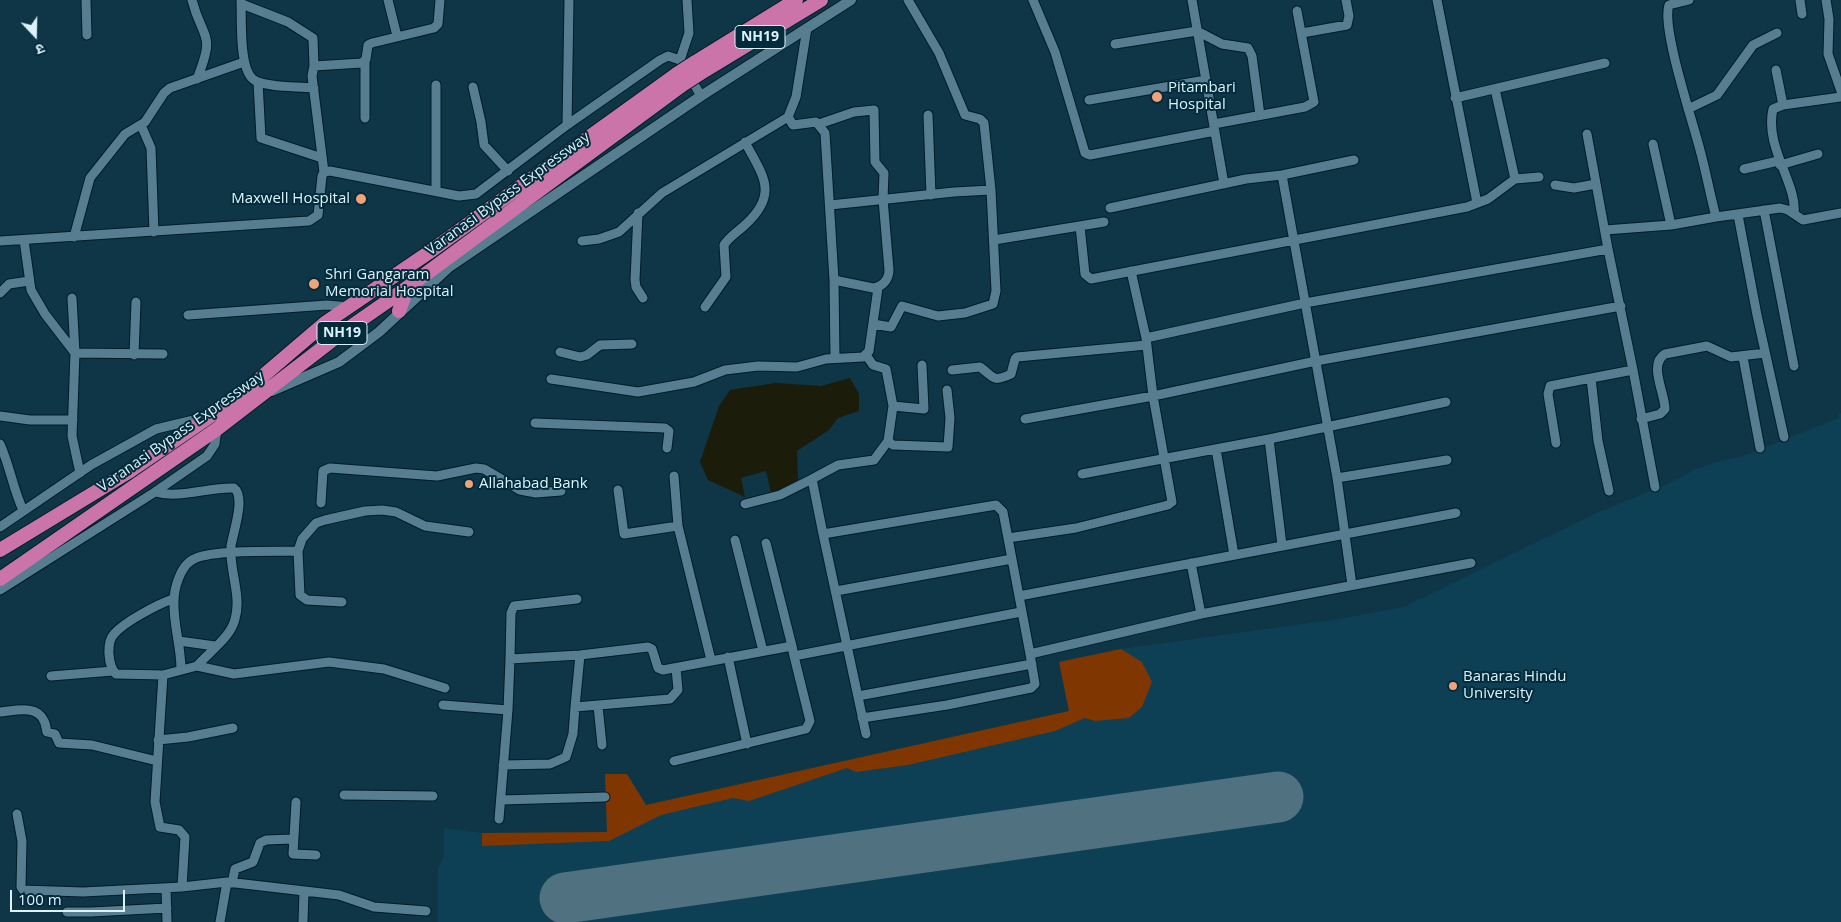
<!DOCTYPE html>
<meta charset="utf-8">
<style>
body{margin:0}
#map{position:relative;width:1841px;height:922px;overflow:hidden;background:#0e3646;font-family:"Open Sans","Noto Sans Devanagari",sans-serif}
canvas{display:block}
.north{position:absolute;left:10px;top:10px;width:50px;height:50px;-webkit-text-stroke:4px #022c3b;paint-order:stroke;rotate:159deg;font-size:14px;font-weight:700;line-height:20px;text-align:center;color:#ddf2fc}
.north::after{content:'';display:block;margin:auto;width:18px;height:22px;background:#ddf2fc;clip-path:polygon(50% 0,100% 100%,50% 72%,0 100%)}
.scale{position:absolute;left:10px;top:890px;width:115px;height:22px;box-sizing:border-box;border:2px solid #ddf2fc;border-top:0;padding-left:6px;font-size:15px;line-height:18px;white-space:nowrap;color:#ddf2fc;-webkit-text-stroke:4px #022c3b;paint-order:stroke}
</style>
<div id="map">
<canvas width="1841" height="922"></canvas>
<div class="north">उ</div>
<div class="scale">100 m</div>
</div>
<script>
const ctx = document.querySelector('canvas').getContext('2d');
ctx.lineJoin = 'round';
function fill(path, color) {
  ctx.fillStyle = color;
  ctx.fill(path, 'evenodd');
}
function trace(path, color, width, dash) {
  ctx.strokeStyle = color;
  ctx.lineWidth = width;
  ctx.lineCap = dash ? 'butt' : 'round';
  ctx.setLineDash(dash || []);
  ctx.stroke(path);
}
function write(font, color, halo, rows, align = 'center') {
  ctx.font = font + ' "Open Sans",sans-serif';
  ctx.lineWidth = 4;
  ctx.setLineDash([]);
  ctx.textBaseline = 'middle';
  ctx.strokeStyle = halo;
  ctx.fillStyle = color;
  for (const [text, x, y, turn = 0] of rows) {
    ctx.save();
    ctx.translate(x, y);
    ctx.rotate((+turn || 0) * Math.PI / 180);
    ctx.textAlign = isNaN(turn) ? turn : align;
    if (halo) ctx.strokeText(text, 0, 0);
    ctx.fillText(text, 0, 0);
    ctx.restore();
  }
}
const built = new Path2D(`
 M1841,413V922H438V868L444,856V828L482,833L607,832L605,774H627L646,805L1069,711L1059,662L1121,649L1339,619L1404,607L1594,514L1670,483L1694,470L1720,461L1740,457L1839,418L1838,414Z`);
const green = new Path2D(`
 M1121,649L1142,662L1152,682L1142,707L1129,718L1095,721L1085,718L1055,731L908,765L856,772L847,768L749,801L733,798L661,815L609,841L482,846V833L607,832L605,774H627L646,805L1069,711L1059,662Z`);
const water = new Path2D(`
 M850,378L859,394V411L838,418L829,430L797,451L798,481L771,493L766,471L741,478L745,497L708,480L700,462L719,406L730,390L775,383L821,386Z`);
const runway = new Path2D(`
 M565,898L1278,797`);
const minor = new Path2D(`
 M86,0L87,35
 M192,0C203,42 216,31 197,79
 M241,0C242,17 238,74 256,81C272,88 296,86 314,88
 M388,0L397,36
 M908,0L939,53L965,115L980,119L984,123L991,190
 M1033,0L1055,52L1085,153L1090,155L1215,131
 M1192,0L1224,184
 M1437,0L1477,203
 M1689,0L1669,5C1661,27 1693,122 1700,150C1706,172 1710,194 1716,217L1780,208L1788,210L1803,220L1841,213
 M1800,0L1802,14
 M1826,0L1829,19L1828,54L1841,91
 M242,4L288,22L313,38L314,66
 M807,28L796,97L788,117L793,125L816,122L825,133L834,280L835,358
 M1302,33L1347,25L1349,16L1346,0
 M1115,44L1197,31L1222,44L1248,48L1252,56L1260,115
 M680,60L689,33L687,0
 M1776,70L1783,105
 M258,82L261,138L322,158
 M473,87L481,122L484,145L508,171
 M1495,89L1515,179
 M1455,98L1605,63
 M1089,100L1206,80
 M1688,109L1717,95L1753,45L1777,33
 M928,115L931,195
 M365,118V61
 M819,124L854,112L874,110L875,162L884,173L883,199L889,270C889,280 882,287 873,288L834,280
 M1214,124L1305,107L1314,102L1297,11
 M141,125L151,148L154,232
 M567,125L569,0
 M1587,134L1608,249
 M1653,144L1671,225
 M1780,165L1818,154
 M1744,169L1778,161
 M324,172L312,76L314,66L362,63L366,59L368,45L372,43L434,28L438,24L440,0
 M1282,175L1354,160
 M1555,185L1574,188L1596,184
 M436,191V85
 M830,205L954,192L991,190L996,291L993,304L965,313L938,316L902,306L891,327L873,324
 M1110,208L1246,179L1282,175L1337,478L1352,585
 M1764,210L1794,366
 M638,213L635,280L636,287L643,298
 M1794,214C1798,185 1764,147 1773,109L1783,105L1841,97
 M1738,215L1757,315L1784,437
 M1080,226L1085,274L1091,279L1467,207L1488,199L1515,179L1539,177
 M1605,230L1671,225L1716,217
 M74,237L90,178L125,134L145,122L164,93L170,88L244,62
 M24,240L31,290L45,314L75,353L72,436L80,473
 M994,240L1104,222
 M0,241L309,221L318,215L322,176L324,172L330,171L459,196L476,194L567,125L660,60L668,56L680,60L701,96
 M582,241L599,239L619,232L662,193L788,117
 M1131,271L1146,338
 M0,293L9,284L29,281
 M72,298L75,353L163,354
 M705,307L726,277L724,245C729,237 739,231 746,224C779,193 763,176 745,142
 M188,315L327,305L350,307
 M560,352L580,357L587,355L600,345L632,344
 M134,355L136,302
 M866,355L873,365L886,369L893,406L888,441L893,445L948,447L950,418L947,390
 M1743,357L1760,448
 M952,370L980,367C994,377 992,383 1011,374L1015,359L1017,357L1147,345
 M1633,370L1655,487
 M1591,378L1598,441L1609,491
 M551,379L638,392L694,382L725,370L758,366L797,367L826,359L863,357L869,351L878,288
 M893,406L924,409L922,365
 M0,416L30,420H73
 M1025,419L1153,396L1316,361L1621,306
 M1641,419L1660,414L1665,409C1665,393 1648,364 1665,354L1707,346L1731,357L1765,353
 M535,423L665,428L669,431L667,448
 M0,444C10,466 13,489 23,510
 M1216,449L1234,555
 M1082,474L1269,439
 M674,476L678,526L711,660
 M1337,478L1447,460
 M618,490L624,534L678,526
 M155,492C179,499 208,487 234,488C246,497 233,533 231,546C229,570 242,596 235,619C231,637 209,652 197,666
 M321,503L323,471L330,468L437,476L476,468L484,469L520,490L536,493L561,491
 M745,504L780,495L812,479
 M1456,513L1019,596L1030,654L1201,614L1471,563
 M0,527L91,465L156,429L202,418
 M823,534L812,479L838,465L874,460L888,441
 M1008,538L1076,528L1168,505L1172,502L1153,396L1146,338L1305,303L1608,249L1633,370L1550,386L1548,394L1556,443
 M735,540L763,651
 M766,543L792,646
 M1282,545L1269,439L1446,402
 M1191,563L1201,614
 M0,590L155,492L207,456L215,444L217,429
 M836,591L1012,559
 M173,599C158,604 124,622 114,634C106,643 108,666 116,674L163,675L197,666L234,674L329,662L384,669L445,688
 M342,602L307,600L300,595L298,551L302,539L316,523L325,520L365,511L382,510L396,512L425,526L469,532
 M179,641L215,646
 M580,655L575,707L670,699L678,690L676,668
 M728,657L747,744
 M510,659L511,613L514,606L577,599
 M181,669C181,646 173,624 174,601C174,589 180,567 192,560C210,549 274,552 298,551
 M163,675L155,802L160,827L179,830L185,837L182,887
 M51,676L113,671
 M858,696L1032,664
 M443,705L508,710
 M598,706L602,745
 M0,712C14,711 37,704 44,721C46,724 46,729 47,732L55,734L59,743L92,745L157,761
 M862,718L947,705L1031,688L1035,684L1030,654
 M866,734L823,534L996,505L1003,512L1019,596
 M158,740L188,737L233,728
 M674,761L806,729L810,721L794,656
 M503,765L550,764L566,757L573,734L575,707
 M344,795L433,796
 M501,800L605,797
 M296,802L293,854L316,855
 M17,814L22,841L21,887L23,890L83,892L182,887L227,882L339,895L374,907L426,911
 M499,819L508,710L510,659L580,655L648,647L652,649L658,668L663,670L792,646L794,656L1021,612
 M232,883L235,869L253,862L260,843L266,840L292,839
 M166,888L167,922
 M67,912H91L167,908
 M220,922L227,882
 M303,922L304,892`);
const tertiary = new Path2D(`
 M272,391L339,362L379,332L449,267L701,96L851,0`);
const trunk = new Path2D(`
 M694,63L796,0
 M699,74L821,0
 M399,311L408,287
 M0,550L130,471L212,415L250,387L325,323L428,253L677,74
 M0,579L217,429L339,335L408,287L682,85`);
const trunkBridge = new Path2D(`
 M677,74L694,63
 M682,85L699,74`);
const markers = [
 [1157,97,6,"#f0a279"],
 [361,199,6,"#f0a279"],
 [314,284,6,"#f0a279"],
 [469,484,5,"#f0a279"],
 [1453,686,5,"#f0a279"]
];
const shields = [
 [760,37,50],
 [342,333,50]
];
const shieldNames = [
 ["NH19",760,37],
 ["NH19",342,333]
];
const poiNames = [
 ["Pitambari",1168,88],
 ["Hospital",1168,105],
 ["Maxwell Hospital",350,199,"right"],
 ["Shri Gangaram",325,275],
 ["Memorial Hospital",325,292],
 ["Allahabad Bank",479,484],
 ["Banaras Hindu",1463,677],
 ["University",1463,694]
];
const streetNames = [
 ["Varanasi Bypass Expressway",508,194,-36],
 ["Varanasi Bypass Expressway",181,432,-35]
];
fill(built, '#0d4054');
fill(green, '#7f3600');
fill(water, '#1c1c0a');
trace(runway, '#507280', 51);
trace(minor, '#001c28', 11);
trace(tertiary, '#001c28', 12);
trace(trunk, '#001c28', 16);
trace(minor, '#577e90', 9);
trace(tertiary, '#577e90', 10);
trace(trunk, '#cb74aa', 14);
trace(trunkBridge, '#001c28', 16, []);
trace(trunkBridge, '#cb74aa', 14);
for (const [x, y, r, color] of markers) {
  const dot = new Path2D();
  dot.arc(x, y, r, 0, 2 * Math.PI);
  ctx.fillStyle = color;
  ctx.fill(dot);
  trace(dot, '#022c3b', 2);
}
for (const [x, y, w] of shields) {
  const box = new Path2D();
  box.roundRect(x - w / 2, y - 11.5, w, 23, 4);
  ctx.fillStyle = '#022c3b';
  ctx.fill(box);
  trace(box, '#ddf2fc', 1);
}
write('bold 14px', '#ddf2fc', null, shieldNames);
write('15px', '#ddf2fc', '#022c3b', poiNames, 'left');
write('15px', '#ddf2fc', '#022c3b', streetNames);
</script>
